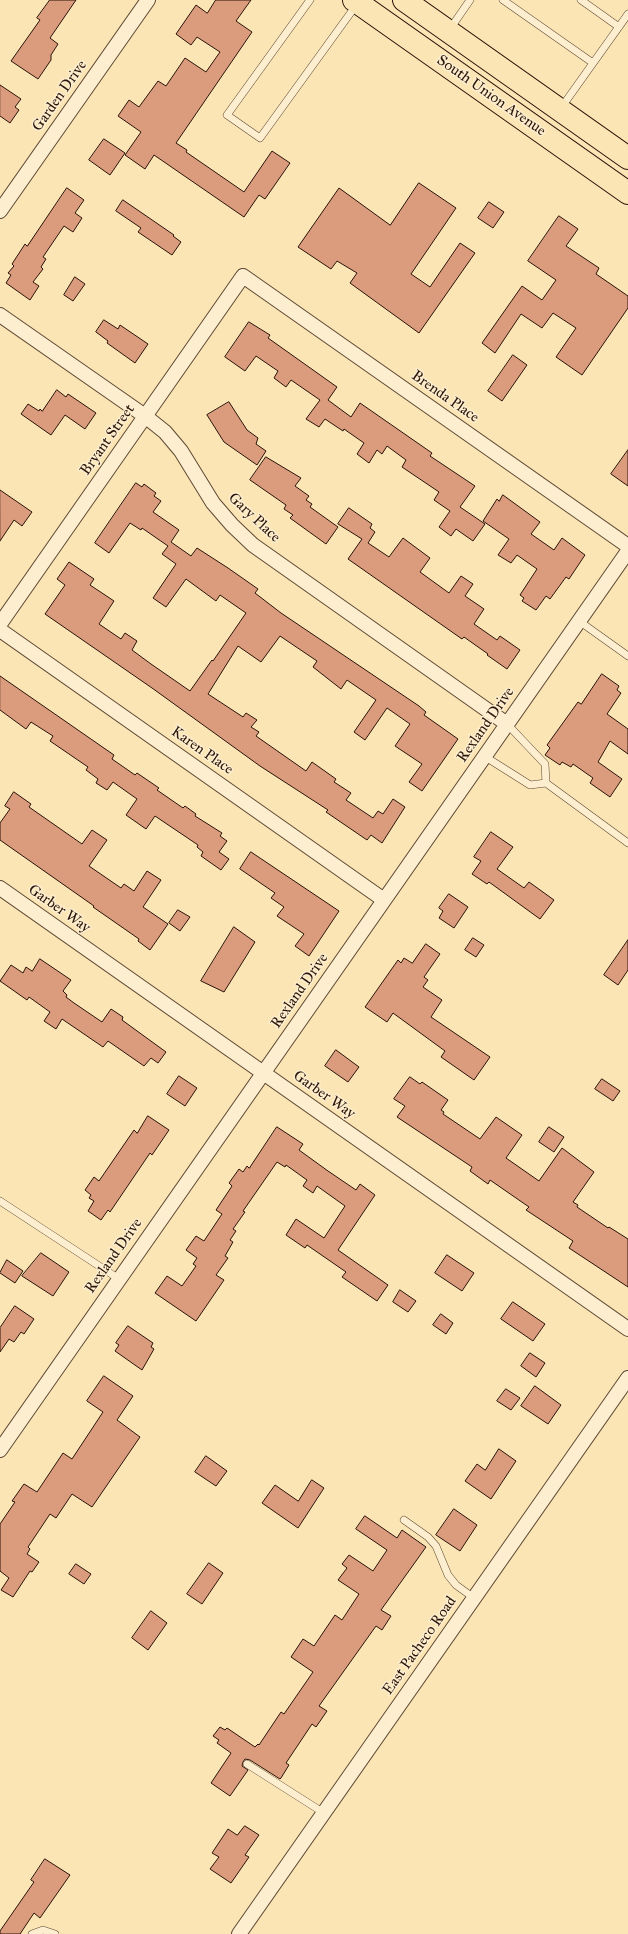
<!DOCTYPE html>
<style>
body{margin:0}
canvas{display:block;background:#fbe5b4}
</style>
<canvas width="628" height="1934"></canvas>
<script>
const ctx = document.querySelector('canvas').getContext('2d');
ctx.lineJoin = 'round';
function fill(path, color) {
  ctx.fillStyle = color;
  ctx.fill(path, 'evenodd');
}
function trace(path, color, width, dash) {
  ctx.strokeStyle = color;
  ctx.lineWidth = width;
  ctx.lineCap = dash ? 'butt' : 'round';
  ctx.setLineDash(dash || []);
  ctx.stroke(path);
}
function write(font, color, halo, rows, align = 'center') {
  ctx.font = font + ' "IM FELL Great Primer",serif';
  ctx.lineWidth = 3;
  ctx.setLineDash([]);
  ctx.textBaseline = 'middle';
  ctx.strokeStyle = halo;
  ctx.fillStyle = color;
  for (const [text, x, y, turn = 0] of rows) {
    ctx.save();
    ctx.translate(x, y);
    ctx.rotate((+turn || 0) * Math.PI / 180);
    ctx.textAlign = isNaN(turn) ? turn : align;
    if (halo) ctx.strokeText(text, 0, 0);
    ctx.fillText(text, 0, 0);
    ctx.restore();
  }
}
const building = new Path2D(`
 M50,0H76L50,38L58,44L51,55V60L38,79L11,61L40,20L37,18Z
 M216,0H251L236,21L252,32L176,143L187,150L186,152L244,192L272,151L290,163L265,199L259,195L244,217L154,155L145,169L125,155L141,132L118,116L129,100L139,107L158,81L166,86L185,58L206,72L220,52L197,37L191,45L176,34L196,5L207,13Z
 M0,85L21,99L15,107L19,110L10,123L0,116Z
 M104,139L125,153L110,175L89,160Z
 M419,183L456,208L411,274L430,287L460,243L475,253L419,333L350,283L357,273L337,261L331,269L298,247L339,188L390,225Z
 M67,188L84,200L75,213L82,218L73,232L64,226L43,257L46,259L41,267L43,269L33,282L39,286L30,300L6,283L11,275L8,273L14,266L12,264L25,244L27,246Z
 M123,200L174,235L173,236L181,242L172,255L138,232L141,228L116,211Z
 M489,202L504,212L493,228L478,218Z
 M559,216L578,229L566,246L599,268L596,274L628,296V308L582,375L556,357L576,328L553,313L542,328L521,314L495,353L482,343L522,286L542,300L556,280L528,261Z
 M75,277L85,284L73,301L64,295Z
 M104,320L118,329L120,325L148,344L135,363L107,343L108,341L96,332Z
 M249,322L270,335L268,338L337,387L328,400L351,417L360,403L432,453L430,456L475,486L460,507L485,524L473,541L456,529L451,536L439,527L450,511L434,500L439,492L402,467L406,460L387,446L382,454L377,450L369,463L357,454L364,443L344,429L343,431L325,419L319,427L306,419L320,400L291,380L286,387L274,378L278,371L256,356L245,371L225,357Z
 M513,355L527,365L502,401L488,391Z
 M57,390L66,397L68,394L96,413L85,429L65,415L51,435L21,414L28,404L39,411L40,409L42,411Z
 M229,402L247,430L258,438L256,444L266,451L257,465L224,442L207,415Z
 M628,450V486L611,474Z
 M266,457L301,478L295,486L309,496L306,500L312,504L310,507L338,527L326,544L290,518L293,515L284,509L286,505L250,480Z
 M136,483L142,487L144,484L156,493L154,496L161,501L153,512L179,530L171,542L191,556L197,548L228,568L258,589L255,593L281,613L419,706L426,712L424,715L458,739L422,791L409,782L422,764L395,746L410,724L387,708L365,740L354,732L376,700L347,680L341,689L313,667L317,661L280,636L261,662L238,646L208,694L243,717L246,713L257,720L251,727L259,732L256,736L306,771L312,762L336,779L334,782L351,793L346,800L373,818L378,811L383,814L393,799L405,807L382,843L371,835L367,840L326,812L328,810L260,766L152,688L45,614L65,585L57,579L69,562L94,579L90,585L114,601L99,624L121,639L125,633L137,641L132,650L151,664L190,691L212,660L213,661L246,613L220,595L216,601L186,579L166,607L153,598L176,564L162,554L168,546L142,528L141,530L130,523L109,553L95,543Z
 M0,490L32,512L22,526L14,520L0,541Z
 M503,495L540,522L531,534L554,550L562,538L585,555L569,579L566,577L550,599L546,596L536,610L522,601L524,598L520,595L537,569L517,555L511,563L498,555L509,539L483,521L497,499L499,501Z
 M349,508L372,524L370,528L375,532L368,543L389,557L403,538L430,558L420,572L449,593L461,576L473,584L465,596L484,609L474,624L497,640L500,636L520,650L507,669L487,655L488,654L464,637L462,639L348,559L362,539L338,524Z
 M602,674L619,686L617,690L621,693L607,714L628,729V754L610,741L598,762L622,779L610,797L590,783L593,778L573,764L571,767L562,762L560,765L545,755L550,748L547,745L578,702L581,704Z
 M0,676L114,755L112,759L135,775L137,773L159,788L157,790L183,808L185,806L196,814L195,816L222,833L220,836L227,841L219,852L229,859L221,870L201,856L203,852L197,847L198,845L155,816L146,829L126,815L137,799L113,782L107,790L96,783L98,779L86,770L88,767L50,741L53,736L31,722L26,729L0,710Z
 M14,792L31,804L29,807L82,844L92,830L107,840L89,866L121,888L124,884L134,891L147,871L161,880L143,907L168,924L150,950L138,941L139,939L93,907L94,906L0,840V823L10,809L5,806Z
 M491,832L513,847L497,869L524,888L529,882L554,900L540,919L489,882L487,884L472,874L481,861L474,857Z
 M251,852L339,911L309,956L295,946L304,934L277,916L284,907L271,898L275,893L240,869Z
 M449,894L468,907L454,928L439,918L443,911L439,908Z
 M178,910L190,917L180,931L169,923Z
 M234,927L255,942L224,992L201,981Z
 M473,938L484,945L476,957L465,950Z
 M628,940V970L618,985L604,975Z
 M426,944L440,954L424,977L428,980L423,987L442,1000L431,1017L490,1057L474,1080L441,1057L445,1051L393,1013L387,1022L365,1007L398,960L401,963L404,958L412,963Z
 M40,959L71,980L63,991L67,995L66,997L74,1003L102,1022L111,1009L123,1017L122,1020L166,1052L158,1063L151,1058L144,1066L108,1041L103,1047L62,1019L56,1029L44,1021L50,1012L29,997L27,1000L0,981L11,965L23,973L26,967L32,971Z
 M336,1050L359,1067L348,1082L325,1066Z
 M179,1076L197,1088L185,1106L167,1094Z
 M410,1077L420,1084L422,1082L448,1100L441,1110L444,1112L443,1114L480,1139L496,1117L522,1135L506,1158L539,1181L562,1148L594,1172L573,1202L578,1205L577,1207L608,1228L609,1227L628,1239V1287L569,1248L573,1241L526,1210L529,1207L490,1180L488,1184L470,1171L472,1167L397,1117L405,1106L394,1099Z
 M602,1079L620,1091L613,1101L595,1089Z
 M148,1116L169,1130L152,1155L150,1153L110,1212L108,1210L101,1220L88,1211L94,1201L89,1198L91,1195L85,1190L94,1177L99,1181L134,1130L137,1133Z
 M277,1127L303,1144L299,1150L328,1171L356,1190L360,1184L375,1195L338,1250L388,1285L377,1301L342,1277L346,1272L307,1245L305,1248L286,1235L296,1219L324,1238L345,1206L317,1186L313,1193L303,1186L307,1180L286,1165L285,1167L277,1162L243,1211L245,1212L233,1229L236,1231L230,1240L233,1242L225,1256L228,1258L216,1275L224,1280L196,1321L155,1293L167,1276L182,1286L196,1266L193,1264L197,1258L186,1250L196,1236L204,1241L222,1214L216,1210L232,1186L229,1183L239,1169L243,1172L247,1166L249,1168Z
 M549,1127L564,1137L554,1152L539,1142Z
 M41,1253L69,1272L53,1296L22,1276Z
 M447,1255L474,1273L462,1291L435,1273Z
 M7,1260L23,1271L15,1283L0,1273Z
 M400,1290L416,1301L408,1312L393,1302Z
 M513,1302L545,1324L533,1341L501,1319Z
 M15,1306L34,1319L24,1334L21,1332L14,1342L9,1339L0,1352V1328Z
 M441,1314L453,1323L446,1334L433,1325Z
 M128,1326L153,1343L151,1347L154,1349L142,1370L115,1351L119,1345L116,1343Z
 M530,1353L545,1363L536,1377L521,1366Z
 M104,1376L133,1396L117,1420L140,1437L92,1507L72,1494L56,1518L50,1514L28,1547L30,1549L27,1554L39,1562L32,1572L30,1571L13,1597L1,1590L9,1578L0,1571V1524L15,1502L12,1501L24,1484L37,1492L63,1453L72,1459L103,1412L87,1401Z
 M535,1386L561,1405L548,1424L521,1406Z
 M506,1389L520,1398L511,1410L497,1401Z
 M499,1449L516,1461L491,1499L465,1481L477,1464L485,1470Z
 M206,1456L227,1471L216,1486L195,1472Z
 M312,1480L324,1488L298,1528L262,1503L275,1485L298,1501Z
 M454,1509L477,1525L460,1551L436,1535Z
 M365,1516L397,1538L402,1530L426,1547L381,1610L391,1616L382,1630L376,1626L319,1706L327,1711L316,1727L312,1724L286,1763L289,1765L281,1778L280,1779L250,1760L245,1759L243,1762L242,1766L248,1770L230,1796L211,1783L231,1753L217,1743L219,1740L213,1736L220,1727L225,1730L227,1728L255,1747L258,1744L259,1745L281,1712L284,1714L313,1672L291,1657L303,1639L314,1646L335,1615L342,1620L359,1594L338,1580L347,1568L342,1564L349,1555L373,1571L387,1550L356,1529Z
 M209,1563L223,1573L202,1604L187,1594Z
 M76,1564L91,1574L84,1584L69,1574Z
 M151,1611L167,1623L148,1650L132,1638Z
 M245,1826L259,1835L245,1855L249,1857L231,1883L210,1869L219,1857L212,1853L228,1829L237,1835Z
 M45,1859L70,1875L40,1918L34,1913L20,1934H0V1931L34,1882L31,1880Z`);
const lane = new Path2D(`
 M310,0L227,115L260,138L357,4
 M503,0L593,63
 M581,0L619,27
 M450,29L470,0
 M561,108L628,14
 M579,621L628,656
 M507,724L545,764L546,783
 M484,756L530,785L546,783L628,843
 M0,1201L119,1279
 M404,1520L428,1537L436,1546L448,1575L456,1585L474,1598
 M247,1764L324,1813
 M32,1934L43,1930L55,1934`);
const street = new Path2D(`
 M0,211L148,0
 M0,315L145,416L165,432L181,451L213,503L232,525L253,545L507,724
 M0,624L243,276L628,546
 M0,630L384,900
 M0,888L628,1329
 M0,1450L628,551
 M239,1934L628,1378`);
const primary = new Path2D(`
 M354,0L628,193
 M404,0L628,158`);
const streetNames = [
 ["Garden Drive",60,96,-55],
 ["South Union Avenue",491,96,35],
 ["Brenda Place",445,397,35],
 ["Bryant Street",108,440,-55],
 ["Gary Place",254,518,43],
 ["Rexland Drive",486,725,-55],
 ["Karen Place",202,751,35],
 ["Garber Way",59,909,35],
 ["Rexland Drive",300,991,-55],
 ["Garber Way",324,1095,35],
 ["Rexland Drive",114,1256,-55],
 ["East Pacheco Road",420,1646,-55]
];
fill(building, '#db9c7d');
trace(building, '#2a1309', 1);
trace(lane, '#5e4834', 8);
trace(street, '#5e4834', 16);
trace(primary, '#2a1309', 24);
trace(lane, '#fceece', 7);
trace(street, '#fceece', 14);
trace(primary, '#fbe5b4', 22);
write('15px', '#2a1309', '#fceece', streetNames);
</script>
